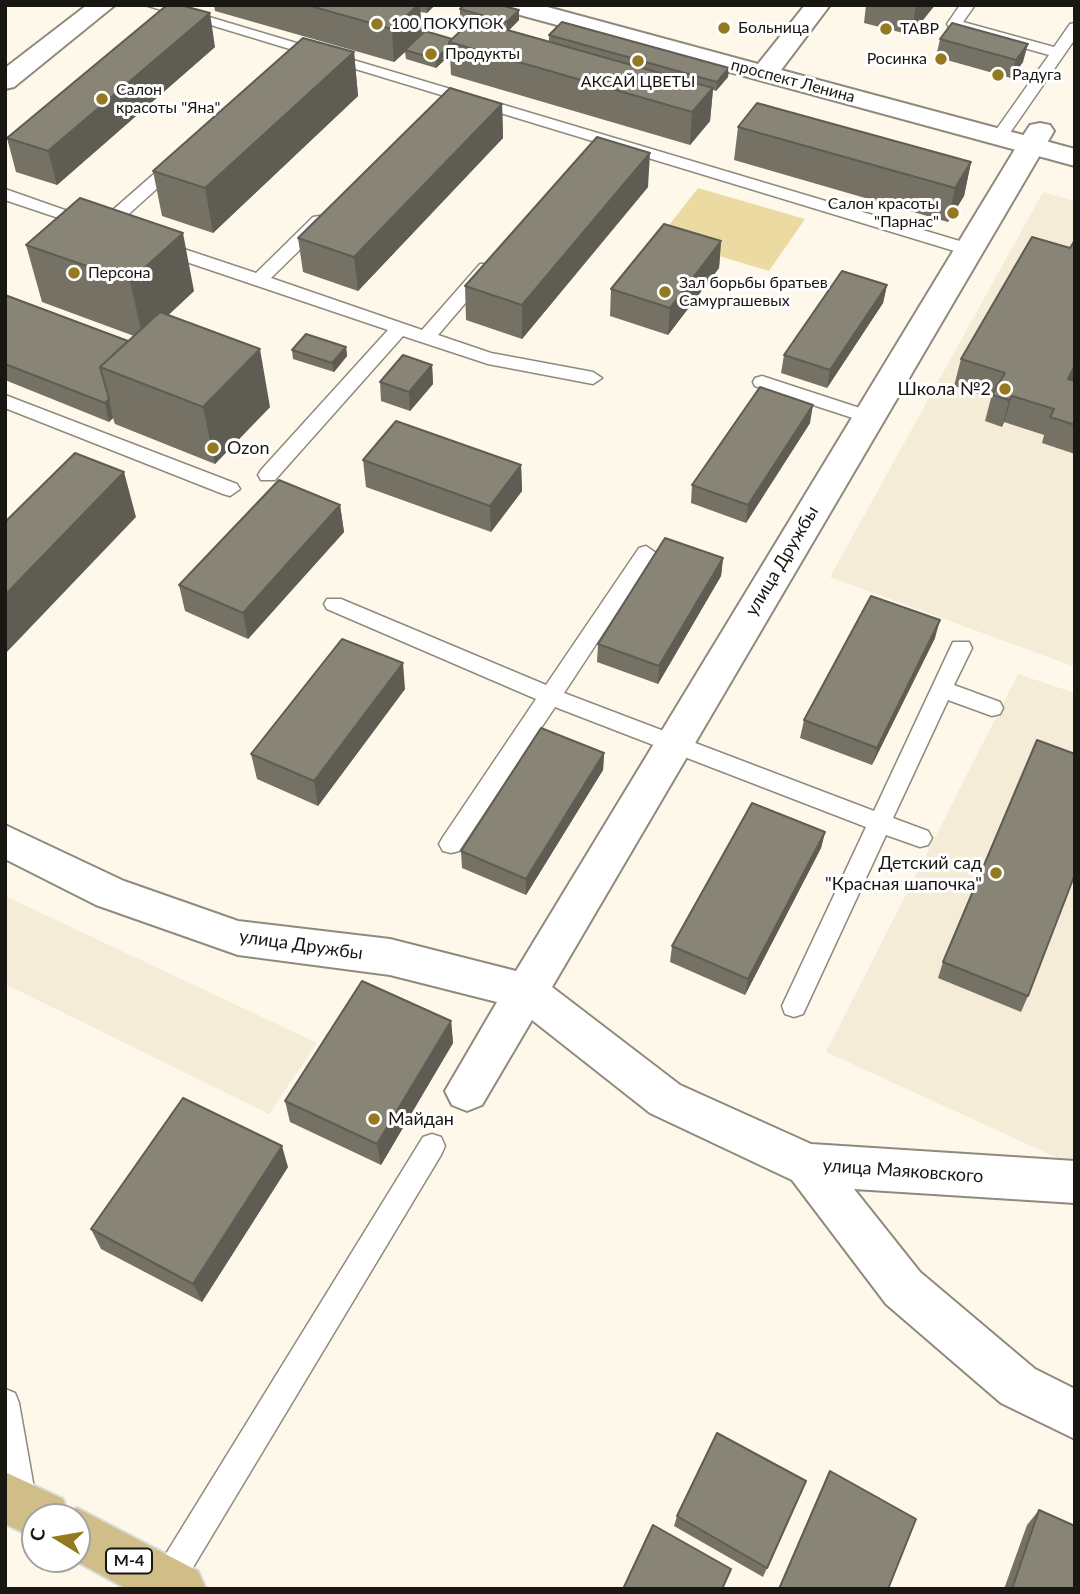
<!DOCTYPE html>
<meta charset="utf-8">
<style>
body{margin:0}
#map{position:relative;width:1080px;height:1594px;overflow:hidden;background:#fdf8e9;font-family:Lato,sans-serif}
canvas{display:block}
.frame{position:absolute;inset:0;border:7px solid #191712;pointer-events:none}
.north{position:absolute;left:21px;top:1503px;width:70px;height:70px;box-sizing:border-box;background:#fff;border:2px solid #a3a2a0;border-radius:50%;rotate:281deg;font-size:19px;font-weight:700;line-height:28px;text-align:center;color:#191712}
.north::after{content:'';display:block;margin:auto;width:24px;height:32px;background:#947920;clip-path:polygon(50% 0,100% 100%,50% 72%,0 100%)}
</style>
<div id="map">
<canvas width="1080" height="1594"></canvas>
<div class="frame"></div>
<div class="north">С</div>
</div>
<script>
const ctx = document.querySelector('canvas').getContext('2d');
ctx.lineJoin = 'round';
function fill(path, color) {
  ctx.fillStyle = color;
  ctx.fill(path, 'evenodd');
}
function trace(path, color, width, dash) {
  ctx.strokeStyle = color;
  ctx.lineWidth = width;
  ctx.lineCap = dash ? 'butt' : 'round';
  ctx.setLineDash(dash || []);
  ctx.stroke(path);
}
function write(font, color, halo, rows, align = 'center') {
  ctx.font = font + ' Lato,sans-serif';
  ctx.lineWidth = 6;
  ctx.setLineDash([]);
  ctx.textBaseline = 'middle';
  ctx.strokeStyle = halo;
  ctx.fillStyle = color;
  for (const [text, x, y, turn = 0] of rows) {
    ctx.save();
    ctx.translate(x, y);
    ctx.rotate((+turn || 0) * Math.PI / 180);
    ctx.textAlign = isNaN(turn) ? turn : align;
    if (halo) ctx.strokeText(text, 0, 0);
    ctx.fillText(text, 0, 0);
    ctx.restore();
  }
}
const built = new Path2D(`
 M1043,192L1075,201V667L830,577Z
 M1018,674L1075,693V1166L826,1052Z
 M5,896L317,1043L269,1114L5,984Z`);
const green = new Path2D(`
 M698,188L805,219L769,271L659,238Z`);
const lane = new Path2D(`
 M145,5H169L973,245L976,249L967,254L961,253Z
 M960,5H975L963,22L1054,47L1070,24L1075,23V39L1005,140H993L991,137L1049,55L949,27L947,24Z
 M177,157L183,159V165L109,232L103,233L5,200V189L99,222L171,159Z
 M319,216L325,217L327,221L325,225L271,278L422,330L480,264H492L495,268L492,272L438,335L491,353L593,372L602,378L593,384L488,364L403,336L275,480H261L258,475L261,470L388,330L151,250L148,246L151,242H163L256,273L313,217Z
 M762,376L875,413L877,417L868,423L755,386L753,382L755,378Z
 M5,395L237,484L240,489L230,496L223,494L5,408Z
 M646,546L656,553L564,693L874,811L953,642H969L972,648L954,685L1000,702L1003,708L1000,714L992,716L948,700L893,818L928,831L932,838L928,845L920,847L886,835L803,1014L794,1017L785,1014L782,1006L866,827L555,707L459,851L451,853L443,851L439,844L443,837L536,699L327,609L324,604L327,599H341L546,685L639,548Z
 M432,1134L441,1137L445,1146L441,1155L180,1589H155L152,1581L156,1570L423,1137Z
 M5,1389L15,1393L19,1403L37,1505L33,1516L22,1520L11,1516L5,1494Z`);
const street = new Path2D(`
 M1040,123L1050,125L1054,131L552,987L680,1085L811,1144L1075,1161V1203L854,1189L920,1272L1035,1369L1075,1389V1439L1001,1403L886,1304L792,1180L650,1113L532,1020L482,1105L467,1111L452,1105L445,1091L497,1002L390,975L238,955L96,905L5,859V825L124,881L238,921L390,939L516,971L1026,131L1030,125Z`);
const secondary = new Path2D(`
 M87,5H115L14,87L5,89V68Z
 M499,5H540L758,64L805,5H830L781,70L1075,149V166L502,10Z`);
const primary = new Path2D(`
 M5,1472L63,1499L68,1512L77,1508L198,1571L206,1589H127L72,1559H77V1517H35V1538L5,1524Z`);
const wall = new Path2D(`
 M214,5H435L427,13L420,12L422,34L452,39L471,21L460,18V9L519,10V20L509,30L549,41V35L729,68L728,77L716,91L713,90L710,121L690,145L451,75L450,55L436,68L406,59L405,52L394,62L215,11Z
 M866,5H935L911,35L864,23Z
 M940,39L1023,62L1011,78L936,57Z
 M215,47L57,185L16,172L7,138Z
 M354,52L358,96L213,233L162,216L153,171Z
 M502,104L503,138L358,291L303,272L298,238Z
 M738,127L971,162L964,196L948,222L734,160Z
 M648,187L522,339L466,320L465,286Z
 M721,241L719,268L668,335L610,316L611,289Z
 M26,245L194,291L168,315L270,407L215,464L115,424L113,418L109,422L5,380V295L128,341L134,336L42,302Z
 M887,285L883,303L827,388L781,373L784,355Z
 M346,347L347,356L334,372L293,359L292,350Z
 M961,359L1075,381V454L1042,443L1044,435L1004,422L1002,427L985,421L991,398L954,386Z
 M432,365L433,384L410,411L381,401L380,382Z
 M810,423L746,523L691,503L692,485Z
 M363,460L521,465L522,491L491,532L366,487Z
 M340,505L344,532L248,639L185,611L179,585Z
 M723,558L721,576L658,684L597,662L598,644Z
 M935,638L872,765L800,738L804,720Z
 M405,689L318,806L257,779L251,754Z
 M604,753L603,770L526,895L462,868L461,851Z
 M825,832L821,848L745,995L670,962L672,946Z
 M943,962L1028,996L1021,1012L938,978Z
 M451,1021L453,1043L381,1165L290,1122L285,1101Z
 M288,1167L202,1302L101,1249L91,1229Z
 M806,1481L763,1577L674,1526L677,1516Z
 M1039,1510L1075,1589H1004L1027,1525Z`);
const shadedWall = new Path2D(`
 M418,5H420L422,36L405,50V52L394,62L392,29Z
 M427,5H435L427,13Z
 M916,5H935L911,35Z
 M519,10V20L507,32V22Z
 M210,13L215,47L57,185L48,151Z
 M1028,44L1023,62L1011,78L1016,60Z
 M449,46L450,55L436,68V59Z
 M354,52L358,96L213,233L205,188Z
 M729,68L728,77L716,91L717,82Z
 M713,88L710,121L690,145L692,112Z
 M502,104L503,138L358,291L354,257Z
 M650,153L648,187L522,339V305Z
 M971,162L964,196L948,222L955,188Z
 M183,233L194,291L143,339L130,281Z
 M721,241L719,268L668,335L670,308Z
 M887,285L883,303L827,388L830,370Z
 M346,347L347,356L334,372L332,363Z
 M260,349L270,407L215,464L203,407Z
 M432,365L433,384L410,411L409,392Z
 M1075,365V376L1059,405L1068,379Z
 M1012,396L1004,422L1002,427L1009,400Z
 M109,399L113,418L109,422L105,403Z
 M813,405L810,423L746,523L748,505Z
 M521,465L522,491L491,532L490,506Z
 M124,472L136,517L5,654V595Z
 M340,505L344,532L248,639L243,613Z
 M723,558L721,576L658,684L659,666Z
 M940,620L935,638L872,765L877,748Z
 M403,663L405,689L318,806L314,781Z
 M604,753L603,770L526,895V879Z
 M825,832L821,848L745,995L748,979Z
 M451,1021L453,1043L381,1165L377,1144Z
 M282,1146L288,1167L202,1302L193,1284Z`);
const building = new Path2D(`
 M167,5H180L210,13L48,151L7,138Z
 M307,5H418L392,29Z
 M464,5H500L519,10L507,22L460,9Z
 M472,20L713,88L692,112L449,42Z
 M562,22L729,68L717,82L549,35Z
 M952,23L1028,44L1016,60L940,39Z
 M425,31L452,39L449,42V46L436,59L405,50Z
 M303,38L354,52L205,188L153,171Z
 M450,88L502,104L354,257L298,238Z
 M757,103L971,162L955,188L738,127Z
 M597,137L650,153L522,305L465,286Z
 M80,198L183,233L130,281L26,245Z
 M664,224L721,241L670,308L611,289Z
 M1032,237L1070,248L1075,240V365L1068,379L1075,381V425L1050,417L1054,409L1012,396L1009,400L992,395L1005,373L961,359Z
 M842,271L887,285L830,370L784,355Z
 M5,295L128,341L100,367L109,399L105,403L5,364Z
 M160,312L260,349L203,407L100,367Z
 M306,334L346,347L332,363L292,350Z
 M403,355L432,365L409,392L380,382Z
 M760,387L813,405L748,505L692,485Z
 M396,421L521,465L490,506L363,460Z
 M75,453L124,472L5,595V522Z
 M279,480L340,505L243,613L179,585Z
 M665,538L723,558L659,666L598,644Z
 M871,596L940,620L877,748L804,720Z
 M342,639L403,663L314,781L251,754Z
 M541,728L604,753L526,879L461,851Z
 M1037,740L1075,754V874L1028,996L943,962Z
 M752,803L825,832L748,979L672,946Z
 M362,981L451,1021L377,1144L285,1101Z
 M183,1098L282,1146L193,1284L91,1229Z
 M717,1433L806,1481L767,1568L677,1516Z
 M830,1471L916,1519L888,1589H779Z
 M1039,1510L1075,1526V1589H1012Z
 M653,1525L731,1569L722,1589H623Z`);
const markers = [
 [377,24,7,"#947920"],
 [724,28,7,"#947920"],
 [886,29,7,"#947920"],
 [431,54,7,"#947920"],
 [941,59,7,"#947920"],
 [638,61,7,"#947920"],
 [998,75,7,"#947920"],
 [102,99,7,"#947920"],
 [953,213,7,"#947920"],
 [74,273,7,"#947920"],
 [665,292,7,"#947920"],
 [1005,389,7,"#947920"],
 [213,448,7,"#947920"],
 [996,873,7,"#947920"],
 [374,1119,7,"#947920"]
];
const farPoinames = [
 ["100 ПОКУПОК",391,24],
 ["Больница",738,28],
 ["ТАВР",900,29],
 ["Продукты",445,54],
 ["Росинка",927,59,"right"],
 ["Радуга",1012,75],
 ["АКСАЙ ЦВЕТЫ",638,82,"center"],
 ["Салон",116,90],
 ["красоты \"Яна\"",116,108],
 ["Салон красоты",939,204,"right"],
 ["\"Парнас\"",939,222,"right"],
 ["Персона",88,273],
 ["Зал борьбы братьев",679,283],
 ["Самургашевых",679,301]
];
const farStreetnames = [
 ["проспект Ленина",793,81,15]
];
const shields = [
 [129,1561,46]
];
const shieldNames = [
 ["М-4",129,1561]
];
const poiNames = [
 ["Школа №2",991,389],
 ["Ozon",227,448,"left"],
 ["Детский сад",982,863],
 ["\"Красная шапочка\"",982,884],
 ["Майдан",388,1119,"left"]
];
const streetNames = [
 ["улица Дружбы",782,561,-59],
 ["улица Дружбы",301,945,8],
 ["улица Маяковского",903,1171,4]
];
fill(built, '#f4ecd6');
fill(green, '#ecdaa3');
trace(lane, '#8f8a7d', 3);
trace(street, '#8f8a7d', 4);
trace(secondary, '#8f8a7d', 4);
trace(primary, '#dadad9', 4);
fill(lane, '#fff');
fill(street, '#fff');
fill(secondary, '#fff');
fill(primary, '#cfbe88');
fill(wall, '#757265');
fill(shadedWall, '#5f5c53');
fill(building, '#888476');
trace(building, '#5f5c53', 2);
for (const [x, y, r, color] of markers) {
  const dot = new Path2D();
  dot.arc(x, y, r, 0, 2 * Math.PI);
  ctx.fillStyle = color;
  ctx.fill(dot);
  trace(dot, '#fff', 2.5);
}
write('16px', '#191712', '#fff', farPoinames, 'left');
write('16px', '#191712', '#fff', farStreetnames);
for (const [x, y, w] of shields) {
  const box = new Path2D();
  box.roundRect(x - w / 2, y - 12.5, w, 25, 5);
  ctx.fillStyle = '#fff';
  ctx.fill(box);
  trace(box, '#191712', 2);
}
write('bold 16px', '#191712', null, shieldNames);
write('18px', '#191712', '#fff', poiNames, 'right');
write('18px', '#191712', '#fff', streetNames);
</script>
